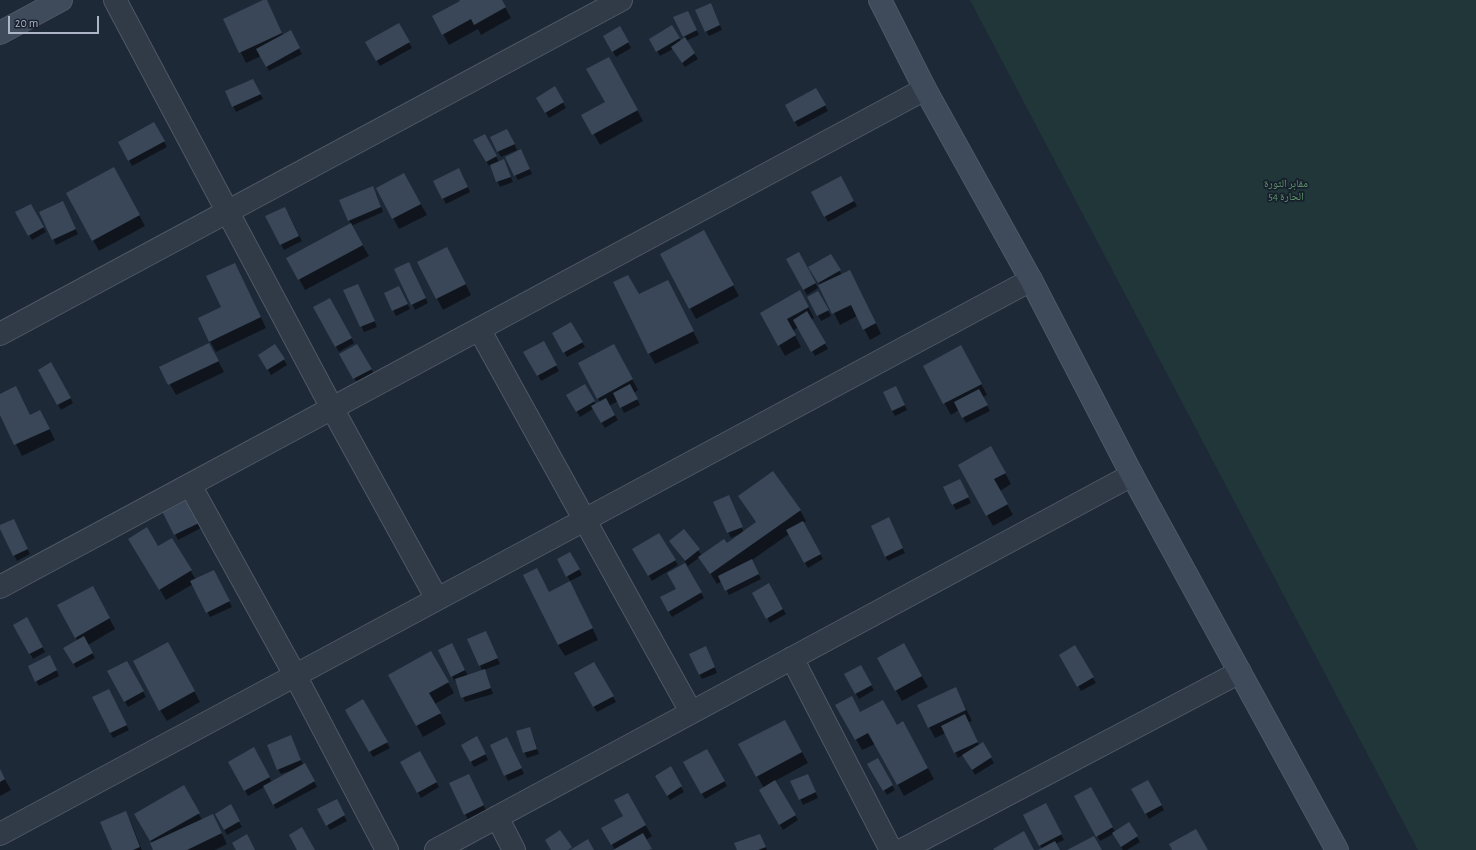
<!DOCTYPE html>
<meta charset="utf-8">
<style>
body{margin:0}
#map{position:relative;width:1476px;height:850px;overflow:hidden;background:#1e2938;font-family:"Alegreya Sans",sans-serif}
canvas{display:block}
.scale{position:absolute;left:8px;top:16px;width:91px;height:18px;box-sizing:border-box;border:2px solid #abb5c5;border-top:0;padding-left:5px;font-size:12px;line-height:14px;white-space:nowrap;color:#abb5c5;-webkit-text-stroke:3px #17202c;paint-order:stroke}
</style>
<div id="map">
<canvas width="1476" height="850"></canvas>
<div class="scale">20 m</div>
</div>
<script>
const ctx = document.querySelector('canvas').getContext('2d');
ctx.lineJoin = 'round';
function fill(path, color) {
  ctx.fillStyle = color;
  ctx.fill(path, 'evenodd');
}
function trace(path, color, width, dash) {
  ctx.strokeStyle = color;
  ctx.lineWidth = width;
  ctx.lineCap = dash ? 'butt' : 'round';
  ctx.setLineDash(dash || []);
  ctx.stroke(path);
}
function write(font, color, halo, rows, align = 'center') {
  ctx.font = font + ' "Alegreya Sans","Noto Naskh Arabic",sans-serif';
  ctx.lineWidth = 3.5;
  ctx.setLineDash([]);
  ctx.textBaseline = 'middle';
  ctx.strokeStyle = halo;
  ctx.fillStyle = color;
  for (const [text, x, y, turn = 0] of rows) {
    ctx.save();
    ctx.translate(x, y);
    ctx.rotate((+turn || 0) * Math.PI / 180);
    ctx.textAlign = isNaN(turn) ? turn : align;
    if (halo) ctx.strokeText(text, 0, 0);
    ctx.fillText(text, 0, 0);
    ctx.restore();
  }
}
const green = new Path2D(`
 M970,0H1476V850H1418Z`);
const shadow = new Path2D(`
 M265,0L283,35L290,32L302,54L269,71L261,56L246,63L225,20Z
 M460,0H501L511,18L481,35L478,29L449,45L443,34L461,2Z
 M714,10L722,30L709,36L706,31Z
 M690,17L699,35L686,41L698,59L685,67L673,49L660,56L650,39L672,26L681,41L685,38L675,18Z
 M399,24L412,48L380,66L366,42Z
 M620,28L631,48L616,57L605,36Z
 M615,69L643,121L600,145L583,115L606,103Z
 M256,85L263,99L236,112L226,92Z
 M554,88L566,108L549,118L537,98Z
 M816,90L828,111L798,127L786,106Z
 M154,123L167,147L132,166L119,142Z
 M485,135L499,162L506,166L513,182L500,187L491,165L489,166L475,141Z
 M510,135L517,150L501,157L498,152Z
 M524,156L532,174L518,180L515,175Z
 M462,174L470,192L446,204L434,181Z
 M840,177L857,206L828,222L812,193Z
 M120,179L145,226L99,251L93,240Z
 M410,185L427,215L399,229L377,189Z
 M376,193L383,212L351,226L369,256L305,290L288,259L351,224L349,220Z
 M31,205L46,232L32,240L17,213Z
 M65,208L78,234L56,245L41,213Z
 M288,213L302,241L284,250L267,217Z
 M710,242L739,296L696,319L690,308Z
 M799,254L818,288L807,295L788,259Z
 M831,255L842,275L850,271L881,334L870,340L857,316L840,325L820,285L809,267Z
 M453,259L471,295L443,310L418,262Z
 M235,264L266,328L216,352L210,341L222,308Z
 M412,268L428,303L415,310L396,269Z
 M668,281L699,343L655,364L649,353L639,295Z
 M399,287L410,309L396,316L385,294Z
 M361,290L377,327L364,332L345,291Z
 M817,292L831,316L821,321L808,297Z
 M330,299L354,343L339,352L315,308Z
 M806,302L814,318L811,320L828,349L815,356L798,327L793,331L801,347L785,356L761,313Z
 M571,323L585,347L567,357L553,333Z
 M543,342L559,371L541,381L525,352Z
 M357,345L374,374L357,383L340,355Z
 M275,346L287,365L271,375L259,355Z
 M215,355L224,372L176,395L161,368Z
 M620,356L638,390L634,393L640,405L624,413L618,401L609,406L618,420L605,428L593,409L580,417L567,396L585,385L596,405L600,402L579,364Z
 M967,357L987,395L983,397L990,411L966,423L959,410L951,415L924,366Z
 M51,363L73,403L61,410L39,370Z
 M898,392L907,410L895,416L892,411Z
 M0,395L30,416L46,422L55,440L22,456L0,413Z
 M991,447L1011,484L1000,491L1013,515L993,526L987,515Z
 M962,486L971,503L956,510L944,488Z
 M739,497L800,510L806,521L804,523L823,559L808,568L789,534L752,560L761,579L729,595L722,581L717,584L700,557L688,566L670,541L683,530L702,556L727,544L739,534L731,538L714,502L739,523L744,532L757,523Z
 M189,505L201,528L178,540L164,511Z
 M891,524L905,553L888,561L885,556Z
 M17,525L30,554L17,561L0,527Z
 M659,534L678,565L652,581L633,549Z
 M130,539L158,547L172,539L196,580L217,576L232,607L210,617L193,584L166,600Z
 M570,553L582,575L570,581L558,559Z
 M685,565L704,598L672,617L661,598L677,589Z
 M537,570L549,593H576L598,640L565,656L558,645Z
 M769,585L786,614L770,623L754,593Z
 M99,598L115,629L88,645L95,658L76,668L65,648L78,641L58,606Z
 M27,618L45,652L33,659L14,625Z
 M488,637L500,664L484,670L487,676L493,694L465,702L457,681H455L452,676L454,649L468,676L483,671L480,666Z
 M1075,646L1096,683L1081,691L1060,655Z
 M431,652L454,693L435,704L446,724L423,737L389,675Z
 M708,652L717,673L702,679L699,674Z
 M174,654L200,702L167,721L160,710Z
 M910,655L928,687L902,701L878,659Z
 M53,662L59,676L39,686L36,681Z
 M127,662L146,697L128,707L109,671Z
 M594,663L616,702L597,712L575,674Z
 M860,666L874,690L859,699L845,675Z
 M956,689L972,721L969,722L979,745L982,743L994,763L975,775L963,755L958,758L946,733L935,738L918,706Z
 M111,695L129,730L113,738L110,733Z
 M362,701L390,748L373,757L346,711Z
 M837,705L897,726L909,734L934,779L904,796L875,744L862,750Z
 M529,728L532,733L539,754L527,758L524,752Z
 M791,732L808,763L775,781L798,820L783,830L760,791L764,788L757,776Z
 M291,736L303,765L305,764L317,787L276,809L264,787L248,796L230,762L253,749L272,782L291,772L290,771L281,774L278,769Z
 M480,743L488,760L474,767L462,745Z
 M510,744L524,774L508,781L491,745Z
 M707,750L727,786L705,799L684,763Z
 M420,753L439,787L421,798L401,763Z
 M878,759L895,790L887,795L869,764Z
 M670,768L684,792L670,800L656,777Z
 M0,771L11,790L0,796Z
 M471,780L486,810L468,820L450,784Z
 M810,780L818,798L803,805L792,782Z
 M1148,781L1164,810L1149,819L1133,790Z
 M184,786L202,820L218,826L227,844L215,850H154L152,843L135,814Z
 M1091,788L1115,832L1129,823L1140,842L1127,850H1123L1113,834L1100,841L1075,797Z
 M627,794L652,836L646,840L651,850H615L603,829L625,816Z
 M230,806L242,827L227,835L216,814Z
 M339,806L347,821L330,830L327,825Z
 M1049,810L1064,840L1055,844L1059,850H1041L1042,849L1025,815Z
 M125,812L131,823L142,850H113Z
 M760,835L767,850H738Z`);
const building = new Path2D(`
 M263,0H267L282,33L239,53L223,19Z
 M459,0H502L506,7L474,25L471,19L442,35L432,16L460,1Z
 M711,3L720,25L705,32L695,10Z
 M688,11L697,30L683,37L673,17Z
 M399,23L410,42L376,61L365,42Z
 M672,25L680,38L656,52L649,39Z
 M620,26L629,42L612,52L603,36Z
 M291,30L300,48L266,67L256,49Z
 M685,37L695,53L682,63L671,47Z
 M609,57L638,110L592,135L581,115L605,102L586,69Z
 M253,79L261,94L232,107L225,91Z
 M555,86L564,102L545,113L536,98Z
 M816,88L826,105L794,122L785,105Z
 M154,122L165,141L128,161L118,142Z
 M507,129L515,144L497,152L490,137Z
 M485,134L497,156L486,162L473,140Z
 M521,149L530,169L514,176L505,157Z
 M504,159L511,177L496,182L490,165Z
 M114,167L140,215L92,241L66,193Z
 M459,168L468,187L442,199L433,181Z
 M404,173L421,204L392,219L376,188Z
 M841,176L854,201L824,217L811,192Z
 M373,186L381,207L348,221L339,200Z
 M63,201L76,229L52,240L39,212Z
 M31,204L44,227L28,236L15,212Z
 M285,207L299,236L280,245L265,216Z
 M351,223L363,245L298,280L286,258Z
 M704,230L734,285L689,309L660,254Z
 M447,247L466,284L436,299L417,262Z
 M799,252L816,283L803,290L786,259Z
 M831,254L841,270L818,283L808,267Z
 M409,262L426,298L411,305L394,269Z
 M235,263L261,317L209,342L198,318L221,307L206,276Z
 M850,270L876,323L863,330L851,305L832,314L818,285Z
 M628,275L639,294L668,280L694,331L648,354L613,282Z
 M358,284L375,321L360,327L343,290Z
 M399,286L408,304L392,311L384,293Z
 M800,290L809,307L787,319L796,335L778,346L760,313Z
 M818,291L829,310L817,316L807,297Z
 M330,298L352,338L335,347L313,307Z
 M807,311L826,343L811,352L793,320Z
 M571,322L583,342L563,353L552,333Z
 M544,341L557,365L537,376L523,352Z
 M209,343L219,361L168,385L159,367Z
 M275,344L285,359L267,370L258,355Z
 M357,344L372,369L353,379L339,354Z
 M614,344L633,379L597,399L578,363Z
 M961,345L982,384L943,404L923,366Z
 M51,362L71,398L57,405L38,370Z
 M585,384L595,401L576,412L566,395Z
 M630,384L638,399L620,408L613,393Z
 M16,386L30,415L40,410L50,429L14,445L0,415V394Z
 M896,386L905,405L892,411L883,392Z
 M979,389L988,405L962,418L954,402Z
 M606,398L615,415L601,423L591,406Z
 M991,446L1006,473L994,479L1008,504L986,516L958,465Z
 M773,471L801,510L710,574L698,557L724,539L727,543L756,522L738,496Z
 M960,479L969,497L952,505L943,487Z
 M729,495L743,527L727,533L713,502Z
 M187,499L199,523L174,535L162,511Z
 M889,517L903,548L885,557L871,526Z
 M14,519L28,549L13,556L0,529V525Z
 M803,521L821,554L804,563L786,530Z
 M147,527L158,546L172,538L192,570L159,590L128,539Z
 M684,529L700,549L685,561L669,541Z
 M659,533L676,560L648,576L632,549Z
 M570,552L580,569L566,577L557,559Z
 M752,559L759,574L725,591L718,576Z
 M685,563L702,592L668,612L660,597L676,589L667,573Z
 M537,568L549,592L570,581L593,628L558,645L523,575Z
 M214,570L230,601L206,613L190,581Z
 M769,583L783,609L766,619L752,593Z
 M93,586L110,618L75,638L57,605Z
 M27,617L43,647L29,654L13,625Z
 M486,631L498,658L479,666L467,639Z
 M84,636L93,653L73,664L63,648Z
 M168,642L195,691L159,711L133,661Z
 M452,643L465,670L451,677L438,650Z
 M904,643L922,676L895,691L877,658Z
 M1075,645L1094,677L1077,687L1059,655Z
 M706,646L715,667L699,675L689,654Z
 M431,651L449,682L429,693L441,713L416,726L388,675Z
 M50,655L57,670L35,682L28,666Z
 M127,661L144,691L124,702L107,671Z
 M594,662L614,696L593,707L574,673Z
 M861,665L872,685L855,694L844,674Z
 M485,669L491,688L461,698L455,679Z
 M956,687L966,710L928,728L917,705Z
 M109,689L127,725L110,733L92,697Z
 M852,696L860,712L883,700L897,725L903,721L928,768L897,785L868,733L855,740L835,705Z
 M363,699L388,742L369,752L345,710Z
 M965,714L978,742L954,753L941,726Z
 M785,720L802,752L756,777L738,744Z
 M530,727L537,749L523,753L516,731Z
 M291,735L301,760L277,770L267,745Z
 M477,736L486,754L470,762L461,745Z
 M507,737L522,768L504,776L490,745Z
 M983,742L992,757L972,770L962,755Z
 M254,747L270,777L244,791L228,762Z
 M707,749L725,781L701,794L683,762Z
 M420,751L437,782L417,793L400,762Z
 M878,758L893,785L883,791L867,764Z
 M305,763L315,781L273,805L263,786Z
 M671,766L682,786L667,796L655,776Z
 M0,769L5,779L0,782Z
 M469,774L484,805L464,815L449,783Z
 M808,774L816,792L799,800L790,781Z
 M775,780L796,815L779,825L759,790Z
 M1148,780L1162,805L1145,814L1131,789Z
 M184,785L200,813L150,841L134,814Z
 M1091,787L1113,827L1096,837L1074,796Z
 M628,793L646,825L611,845L601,828L623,816L614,800Z
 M337,799L345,815L326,826L317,809Z
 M1046,803L1062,834L1039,846L1023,815Z
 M231,804L240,821L224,830L215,814Z
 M126,811L140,847L133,850H112L100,822Z
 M213,814L222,833L187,850H153L150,843Z
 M1129,822L1138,836L1121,847L1112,833Z
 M302,827L315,850H297L289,835Z
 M1196,829L1208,850H1172L1169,844Z
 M560,830L572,847L568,850H551L545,840Z
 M1024,831L1034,850H994L993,849Z
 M643,833L652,849L649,850H613Z
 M247,834L255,850H236L232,843Z
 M760,834L766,847L758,850H737L734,843Z
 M1094,836L1102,850H1067Z
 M588,839L594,850H570Z
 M1055,841L1060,850H1038Z`);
const street = new Path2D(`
 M115,0L332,408L437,599
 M479,329L691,712
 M0,334L621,0
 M190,485L295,675L387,850
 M0,587L925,89
 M792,658L891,850
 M497,817L514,850
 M0,834L1031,280
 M436,850L1132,475
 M902,850L1240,672`);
const secondary = new Path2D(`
 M880,0L925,89L1031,280L1132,475L1337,850
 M0,33L61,0`);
const parkNames = [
 ["مقابر الثورة",1286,184],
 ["الحارة 54",1286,197]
];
fill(green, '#203639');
fill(shadow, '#0007');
fill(building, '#394758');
trace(street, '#4f5866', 24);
trace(secondary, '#4f5866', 24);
trace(street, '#313b48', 22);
trace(secondary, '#3f4a5b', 22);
write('11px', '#61976d', '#17202c', parkNames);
</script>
